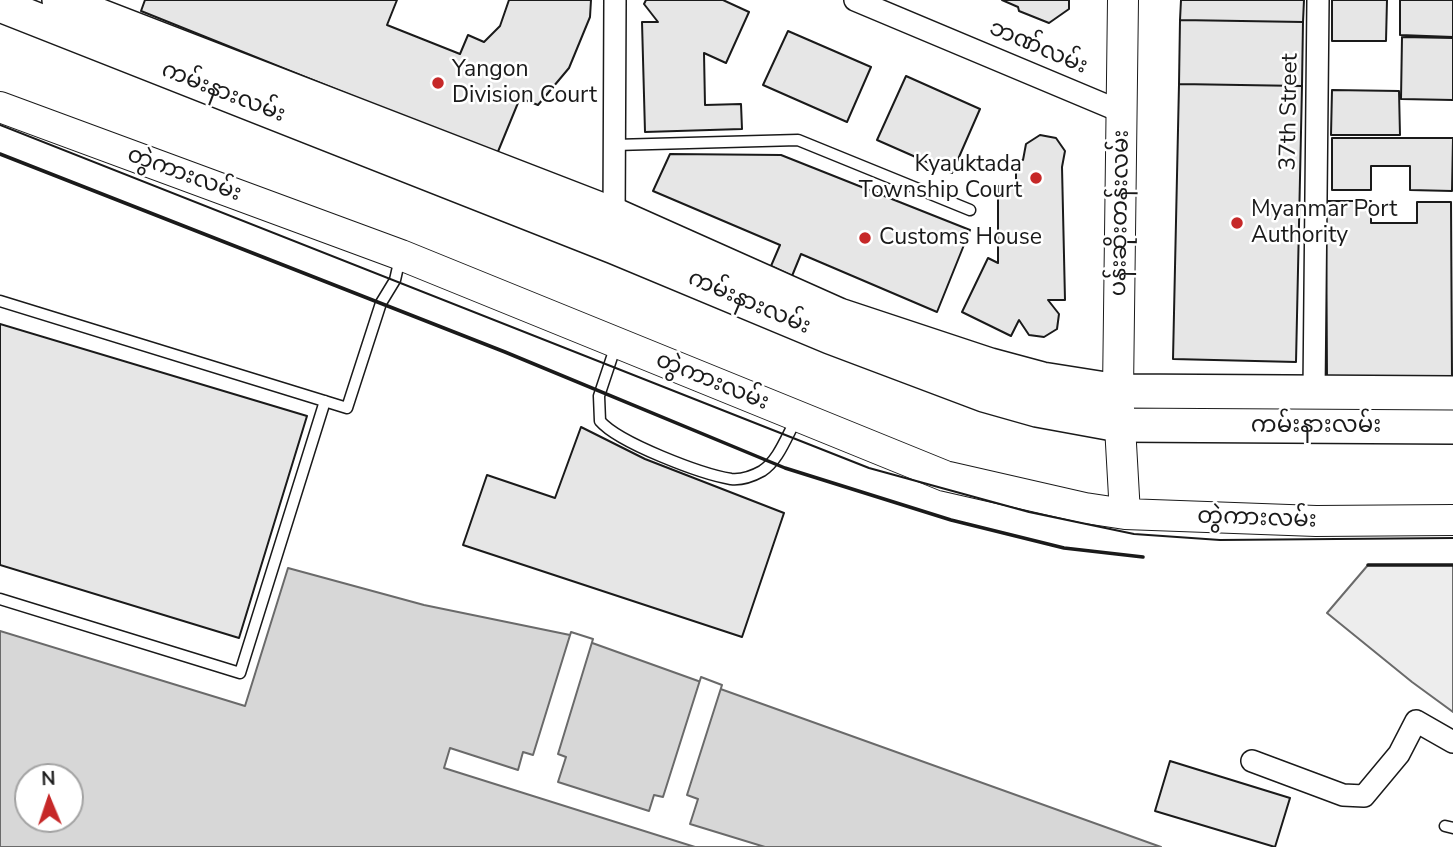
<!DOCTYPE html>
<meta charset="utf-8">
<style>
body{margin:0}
#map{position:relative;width:1453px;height:847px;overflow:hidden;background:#fff;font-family:"Nunito Sans",sans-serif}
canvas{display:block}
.north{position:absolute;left:14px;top:763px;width:70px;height:70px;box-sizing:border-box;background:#fff;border:2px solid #a3a3a3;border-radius:50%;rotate:358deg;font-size:19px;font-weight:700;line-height:28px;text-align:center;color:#1a1a1a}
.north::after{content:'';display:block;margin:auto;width:24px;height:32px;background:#c62828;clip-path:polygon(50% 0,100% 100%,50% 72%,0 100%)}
</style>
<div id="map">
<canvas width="1453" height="847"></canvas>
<div class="north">N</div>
</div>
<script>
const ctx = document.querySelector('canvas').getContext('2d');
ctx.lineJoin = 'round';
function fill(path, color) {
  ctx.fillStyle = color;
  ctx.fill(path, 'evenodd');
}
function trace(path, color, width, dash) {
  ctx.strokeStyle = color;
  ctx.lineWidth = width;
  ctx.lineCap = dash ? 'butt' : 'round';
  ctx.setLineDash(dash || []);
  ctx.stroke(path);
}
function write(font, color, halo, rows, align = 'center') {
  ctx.font = font + ' "Nunito Sans","Noto Sans Myanmar",sans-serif';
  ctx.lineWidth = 5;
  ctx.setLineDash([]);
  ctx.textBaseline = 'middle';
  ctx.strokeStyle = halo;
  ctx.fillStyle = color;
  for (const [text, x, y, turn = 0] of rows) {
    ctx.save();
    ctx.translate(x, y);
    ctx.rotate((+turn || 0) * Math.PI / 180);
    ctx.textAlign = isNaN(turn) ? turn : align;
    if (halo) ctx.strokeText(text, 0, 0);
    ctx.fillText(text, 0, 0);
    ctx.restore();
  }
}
const green = new Path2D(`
 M1368,565H1453V712L1412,682L1327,613Z`);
const water = new Path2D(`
 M288,568L424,605L570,635L1161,847H0V631L245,706ZM28,777H70V819H28Z`);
const pier = new Path2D(`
 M571,632L593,639L558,754L566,757L558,782L649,811L654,795L663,797L701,677L722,685L687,795L698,799L690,824L765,847H695L444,768L450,748L518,770L523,752L533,755Z`);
const building = new Path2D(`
 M145,0H397L387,25L460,54L468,35L484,42L500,26L509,0H591L590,17L569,68L538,105L520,98L497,154L141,11Z
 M646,0H723L749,12L726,63L704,53L705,105L741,104L742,129L645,132L642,22H658L644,4Z
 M1002,0H1069V9L1049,23L1019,11L1018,7Z
 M1181,0H1304L1303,22L1180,20Z
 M1332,0H1387L1386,41H1332Z
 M1400,0H1453V37L1400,35Z
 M1180,20L1303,22L1302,86L1179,84Z
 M788,31L871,67L847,122L763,85Z
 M1402,37L1453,38V100L1401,99Z
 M906,76L980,109L952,173L877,140Z
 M1179,84L1302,86L1296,362L1173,359Z
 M1332,90L1399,91L1400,135H1331Z
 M1040,135L1056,138L1065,151L1062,167L1065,300H1048L1059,314L1057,329L1044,337L1029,335L1019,320L1011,336L962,312L988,258L998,263V186L1016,185V160H1023L1026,144Z
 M1332,138H1453L1452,191L1410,190V166H1371V190H1332Z
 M670,154L781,155L970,230L937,312L801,254L792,276L771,266L780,245L653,191Z
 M1326,201H1371V223H1417V202H1451L1452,379L1327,380Z
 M0,324L307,416L239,638L0,565Z
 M581,427L645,459L784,513L742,637L463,545L487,475L555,498Z
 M1170,761L1290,798L1275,847L1155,811Z`);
const lane = new Path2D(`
 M615,145L798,140L970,210
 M0,301L347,408L381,303L395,280L400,258
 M616,345L599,396L600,421C619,443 701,474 731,479C741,480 753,476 762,471C779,460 787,435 797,418
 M0,599L240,673L325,401
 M1445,826L1453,828`);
const street = new Path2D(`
 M855,0L1122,112
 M614,224L615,0
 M1314,392L1318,0
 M1252,761L1343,795L1364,796L1399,754L1416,721L1453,742`);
const secondary = new Path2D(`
 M1123,0L1118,391L1125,514
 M0,107L401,255L945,476L1085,508L1125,514L1316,521L1453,520`);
const primary = new Path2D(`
 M59,0L615,215L839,315L990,365L1042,379L1118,391L1453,393
 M0,5L614,247L830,337L984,395L1037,410L1119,425L1453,427`);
const tram = new Path2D(`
 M0,125L869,468L1029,512L1134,534L1220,540L1453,538`);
const wall = new Path2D(`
 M0,154L505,352L785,468L951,520L1064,548L1143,557
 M1368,565H1453`);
const markers = [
 [438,83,7,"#c62828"],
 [1036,178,7,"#c62828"],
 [1237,223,7,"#c62828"],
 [865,238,7,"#c62828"]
];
const streetNames = [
 ["ဘဏ်လမ်း",1038,48,23],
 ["ကမ်းနားလမ်း",223,93,21],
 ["37th Street",1290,112,-89],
 ["တွဲကားလမ်း",184,175,20],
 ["ပန်းဆိုးတန်းလမ်း",1121,213,-89],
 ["ကမ်းနားလမ်း",749,303,23],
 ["တွဲကားလမ်း",712,382,22],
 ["ကမ်းနားလမ်း",1316,426],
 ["တွဲကားလမ်း",1257,519,2]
];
const poiNames = [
 ["Yangon",452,70],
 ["Division Court",452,96],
 ["Kyauktada",1022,165,"right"],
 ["Township Court",1022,191,"right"],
 ["Myanmar Port",1251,210],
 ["Authority",1251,236],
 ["Customs House",879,238]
];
fill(green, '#ededed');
trace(green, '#6a6a6a', 2);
fill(water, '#d7d7d7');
trace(water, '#6a6a6a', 2);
fill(pier, '#fff');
trace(pier, '#6a6a6a', 2);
fill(building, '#e6e6e6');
trace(building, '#1a1a1a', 2);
trace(lane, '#1a1a1a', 13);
trace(street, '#1a1a1a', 24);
trace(secondary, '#1a1a1a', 32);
trace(primary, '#1a1a1a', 36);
trace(lane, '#fff', 10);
trace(street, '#fff', 21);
trace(secondary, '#fff', 30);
trace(primary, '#fff', 33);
trace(tram, '#1a1a1a', 2);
trace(wall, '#1a1a1a', 3.5);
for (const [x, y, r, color] of markers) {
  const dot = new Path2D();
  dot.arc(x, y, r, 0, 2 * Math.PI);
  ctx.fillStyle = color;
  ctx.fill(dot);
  trace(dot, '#fff', 2.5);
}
write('23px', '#1a1a1a', '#fff', streetNames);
write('23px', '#1a1a1a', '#fff', poiNames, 'left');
</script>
